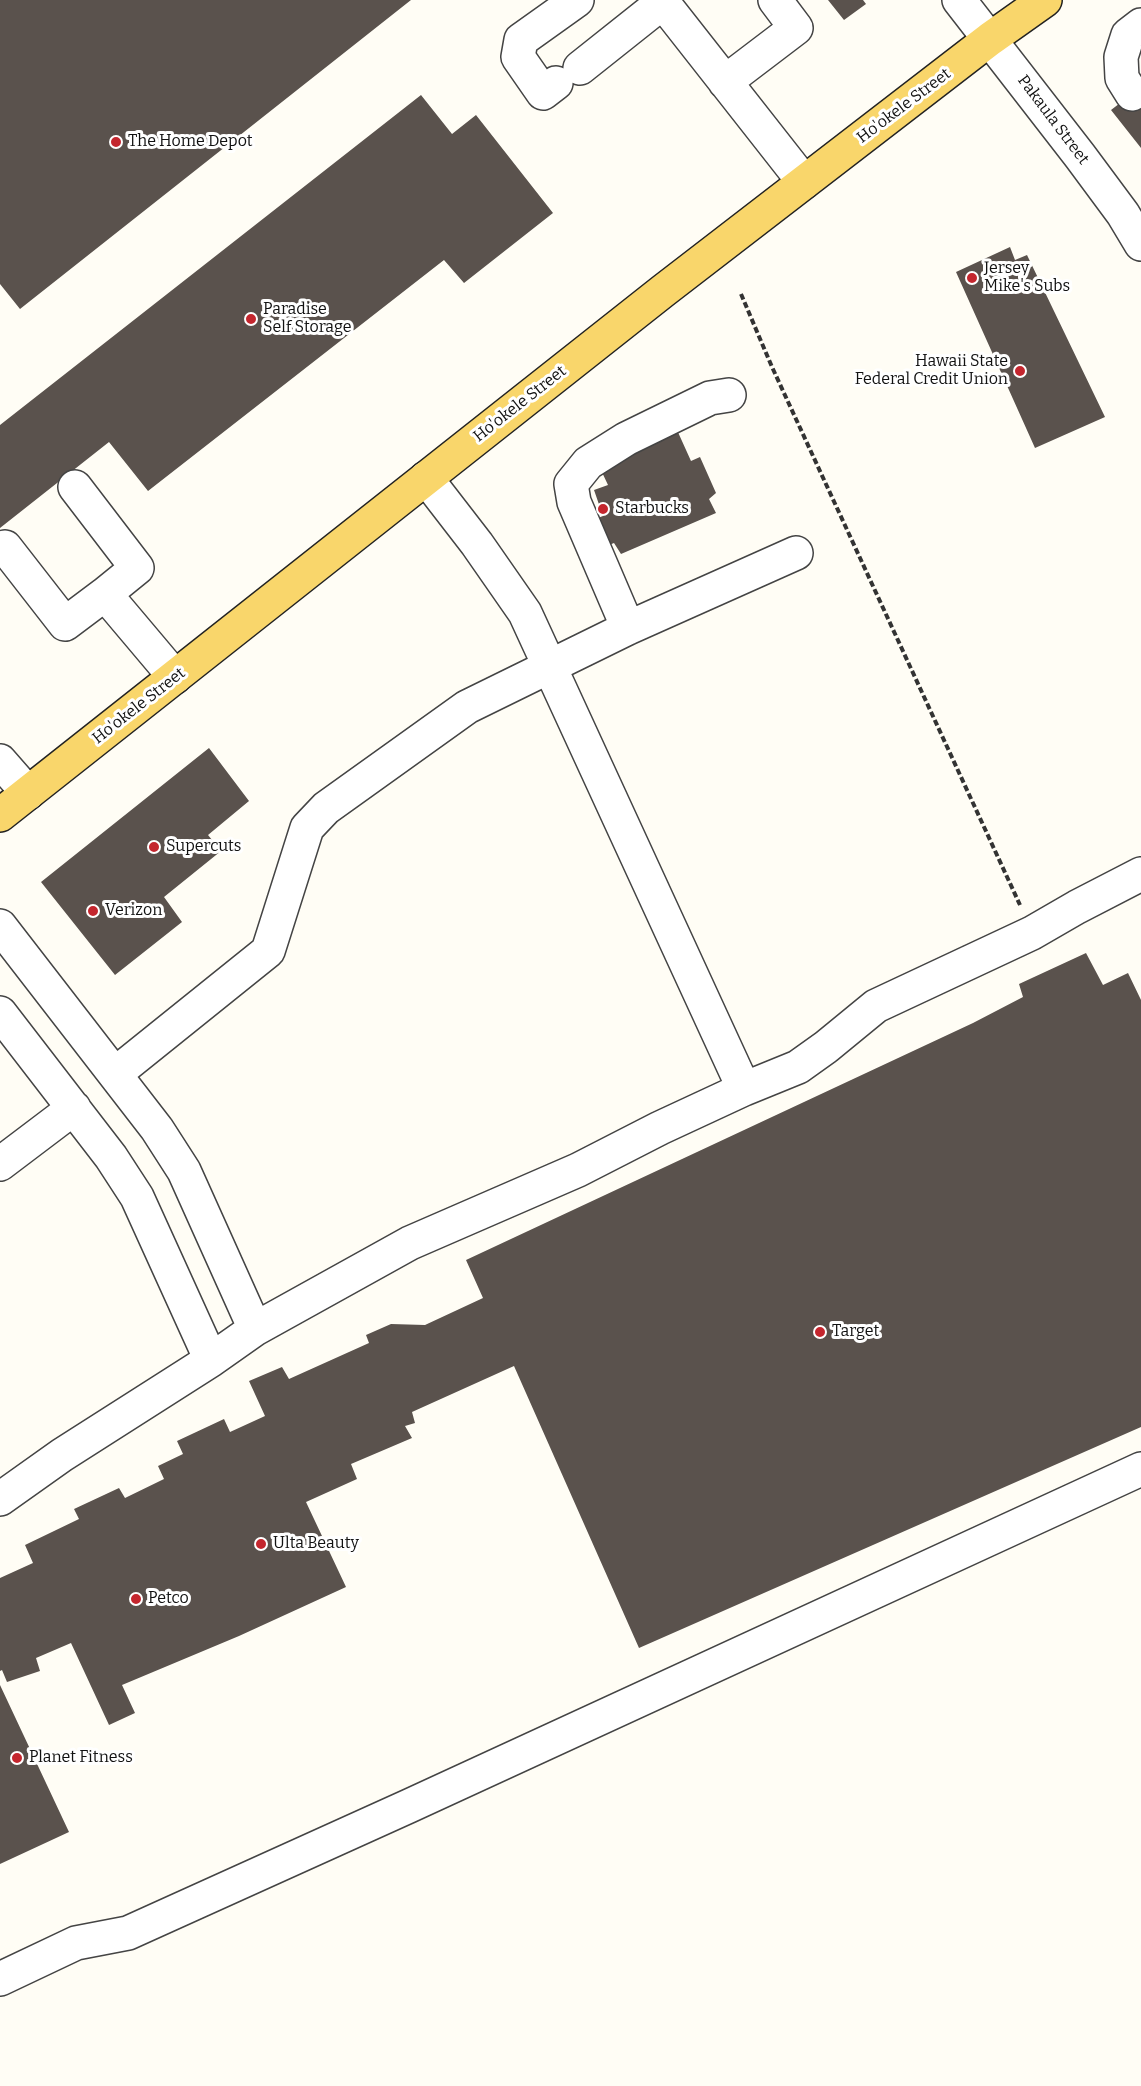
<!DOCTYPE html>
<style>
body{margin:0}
canvas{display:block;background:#fffdf5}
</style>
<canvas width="1141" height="2086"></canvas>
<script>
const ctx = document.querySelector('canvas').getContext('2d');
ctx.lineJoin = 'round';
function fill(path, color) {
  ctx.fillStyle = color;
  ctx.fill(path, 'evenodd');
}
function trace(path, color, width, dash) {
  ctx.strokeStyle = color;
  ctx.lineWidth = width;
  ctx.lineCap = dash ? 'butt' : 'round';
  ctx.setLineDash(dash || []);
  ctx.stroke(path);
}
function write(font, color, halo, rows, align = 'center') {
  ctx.font = font + ' Bitter,serif';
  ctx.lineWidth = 6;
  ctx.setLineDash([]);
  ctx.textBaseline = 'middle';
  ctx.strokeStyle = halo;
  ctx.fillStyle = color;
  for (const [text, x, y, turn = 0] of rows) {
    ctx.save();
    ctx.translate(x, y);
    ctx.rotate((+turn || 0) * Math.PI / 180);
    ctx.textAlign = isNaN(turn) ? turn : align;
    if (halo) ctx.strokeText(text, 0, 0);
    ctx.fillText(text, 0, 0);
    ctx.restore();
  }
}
const building = new Path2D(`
 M0,0H411L20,309L0,284Z
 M828,0H863L866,4L844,20Z
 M1141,87V148L1111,110Z
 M421,95L452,134L476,115L553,213L464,283L444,260L148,491L109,442L0,528V425Z
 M1010,247L1015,260L1027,255L1105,417L1035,448L956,272Z
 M677,430L691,461L700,457L716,493L709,499L716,513L621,554L614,543L589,553L577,526L603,516L594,490L608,485L600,468Z
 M209,748L249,801L208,835L221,851L164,897L182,922L115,975L41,882Z
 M1086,953L1103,985L1128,973L1141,1000V1427L639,1648L514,1366L412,1412L415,1423L405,1426L412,1438L351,1464L357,1479L306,1502L346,1587L239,1636L122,1685L135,1713L109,1725L71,1643L36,1658L40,1671L7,1682L2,1670L0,1671V1578L33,1563L25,1545L79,1519L74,1509L119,1488L125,1498L164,1479L158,1466L183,1454L177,1441L224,1419L230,1432L265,1416L249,1381L282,1367L289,1379L369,1343L366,1335L391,1324L425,1325L483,1298L466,1260L973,1023L1023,997L1019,984Z
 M0,1685L69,1832L0,1864Z`);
const path = new Path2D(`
 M741,294L772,367L1020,905`);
const minor = new Path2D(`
 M661,0L804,182
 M959,0L1080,156L1123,214L1141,244
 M580,68L663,2
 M725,82L796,28L775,0
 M556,83L543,93L518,57L521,40L577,0
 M1132,94L1122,78L1121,57L1128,35L1141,25
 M426,478L477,544L525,613L744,1089
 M75,487L137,568L105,594L175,677
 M5,547L65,624L105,594
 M628,628L574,502L571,484L588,463L626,439L710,398L729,395
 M0,761L28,793
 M0,926L157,1129L184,1171L255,1329
 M0,1013L111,1157L137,1197L211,1360
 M115,1074L268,951L307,828L326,808L467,707L628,628L796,553
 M0,1164L74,1108
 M0,1499L62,1455L211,1360L255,1329L410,1243L578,1170L660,1128L744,1089L798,1067L826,1047L876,1006L1032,933L1077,907L1141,874
 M0,1979L76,1943L128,1933L409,1806L1141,1469`);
const major = new Path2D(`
 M0,815L663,291L990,39L1045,0`);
const markers = [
 [116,142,6,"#c4262e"],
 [972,278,6,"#c4262e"],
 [251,319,6,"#c4262e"],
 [1020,371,6,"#c4262e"],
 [603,509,6,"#c4262e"],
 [154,847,6,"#c4262e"],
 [93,911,6,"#c4262e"],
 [820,1332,6,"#c4262e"],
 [261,1544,6,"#c4262e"],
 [136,1599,6,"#c4262e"],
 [17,1758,6,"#c4262e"]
];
const streetNames = [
 ["Ho'okele Street",904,106,-37],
 ["Pakaula Street",1053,120,53],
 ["Ho'okele Street",520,404,-38],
 ["Ho'okele Street",139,706,-38]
];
const poiNames = [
 ["The Home Depot",128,142],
 ["Jersey",984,269],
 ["Mike's Subs",984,287],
 ["Paradise",263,310],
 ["Self Storage",263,328],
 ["Hawaii State",1008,362,"right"],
 ["Federal Credit Union",1008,380,"right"],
 ["Starbucks",615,509],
 ["Supercuts",166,847],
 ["Verizon",105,911],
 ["Target",832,1332],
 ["Ulta Beauty",273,1544],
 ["Petco",148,1599],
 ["Planet Fitness",29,1758]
];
fill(building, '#5a524d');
trace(minor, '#444', 36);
trace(major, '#222', 36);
trace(path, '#333', 4, [6, 3]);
trace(minor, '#fff', 33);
trace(major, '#f9d66b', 33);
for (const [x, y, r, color] of markers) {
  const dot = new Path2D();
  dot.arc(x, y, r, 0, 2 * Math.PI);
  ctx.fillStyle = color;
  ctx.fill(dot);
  trace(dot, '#fff', 2);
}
write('16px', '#111', '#fff', streetNames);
write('16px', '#111', '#fff', poiNames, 'left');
</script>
